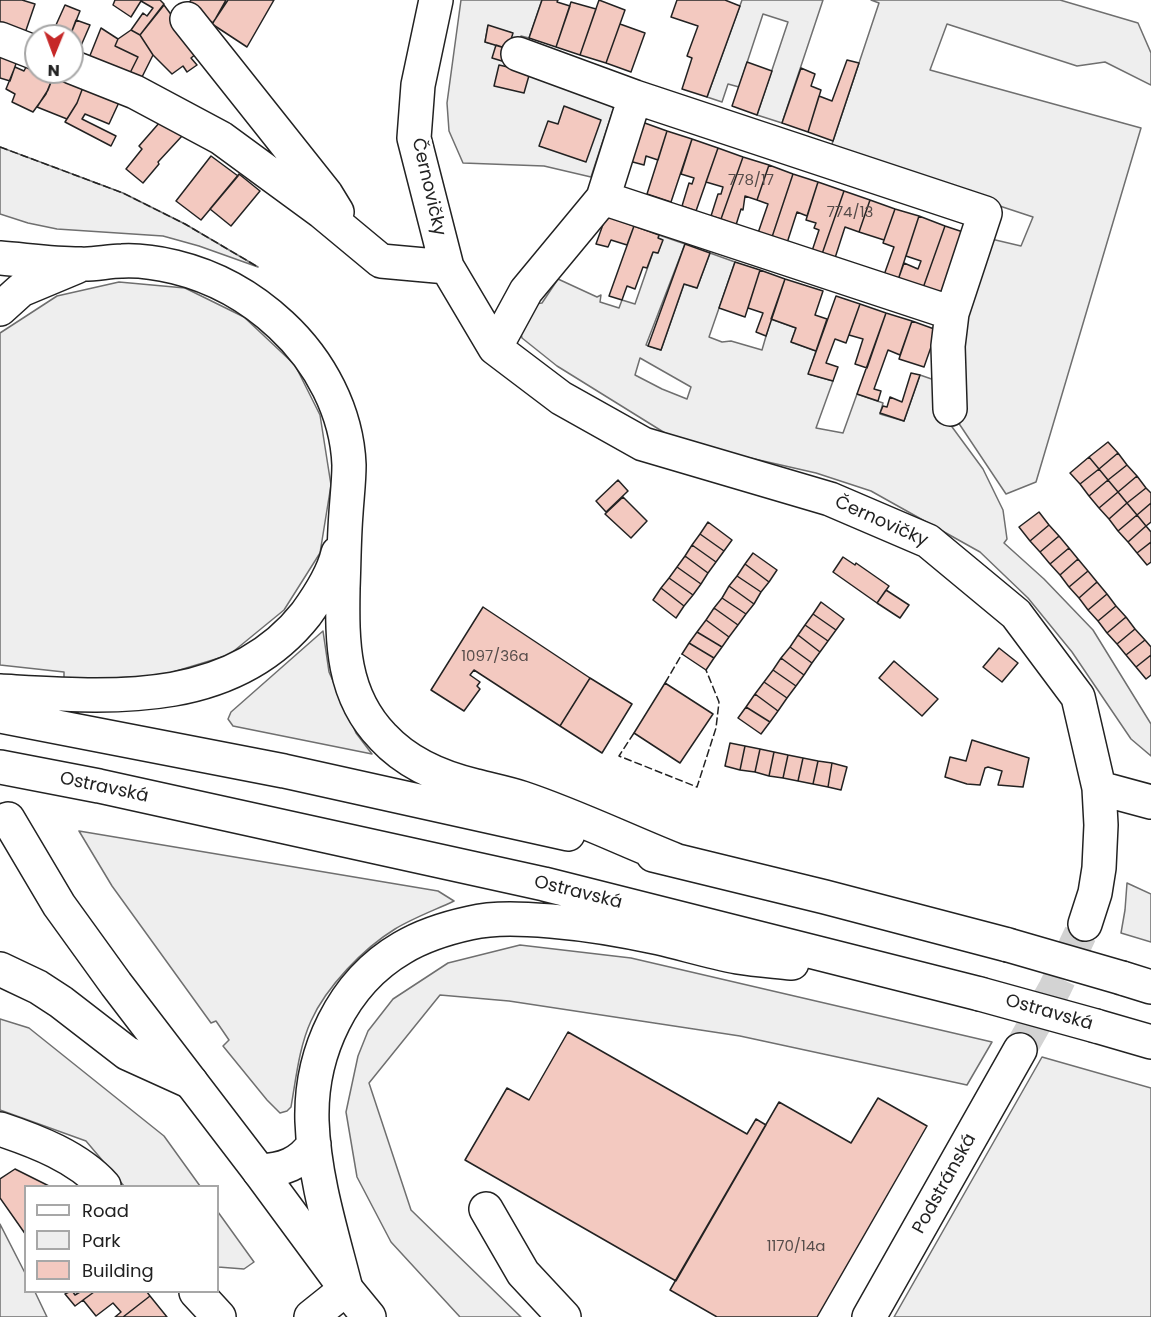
<!DOCTYPE html>
<meta charset="utf-8">
<style>
body{margin:0}
#map{position:relative;width:1151px;height:1317px;overflow:hidden;background:#fff;font-family:Poppins,sans-serif}
canvas{display:block}
.legend{position:absolute;left:24px;top:1185px;width:195px;height:108px;box-sizing:border-box;background:#fff;border:2px solid #a7a7a7;margin:0;padding:8px 10px;list-style:none;font-size:18px;color:#222}
.legend li{display:flex;align-items:center;gap:12px;height:30px}
.legend b{width:30px;border:2px solid #a7a7a7}
.north{position:absolute;left:24px;top:24px;width:60px;height:60px;box-sizing:border-box;background:#fff;border:2px solid #a7a7a7;border-radius:50%;rotate:181deg;font-size:16px;font-weight:700;line-height:24px;text-align:center;color:#222}
.north::after{content:'';display:block;margin:auto;width:21px;height:27px;background:#c62828;clip-path:polygon(50% 0,100% 100%,50% 72%,0 100%)}
</style>
<div id="map">
<canvas width="1151" height="1317"></canvas>
<ul class="legend">
<li><b style="height:8px;background:#fff"></b>Road</li>
<li><b style="height:16px;background:#eee"></b>Park</li>
<li><b style="height:16px;background:#f3c9c0"></b>Building</li>
</ul>
<div class="north">N</div>
</div>
<script>
const ctx = document.querySelector('canvas').getContext('2d');
ctx.lineJoin = 'round';
function fill(path, color) {
  ctx.fillStyle = color;
  ctx.fill(path, 'evenodd');
}
function trace(path, color, width, dash) {
  ctx.strokeStyle = color;
  ctx.lineWidth = width;
  ctx.lineCap = dash ? 'butt' : 'round';
  ctx.setLineDash(dash || []);
  ctx.stroke(path);
}
function write(font, color, halo, rows, align = 'center') {
  ctx.font = font + ' Poppins,sans-serif';
  ctx.lineWidth = 4.5;
  ctx.setLineDash([]);
  ctx.textBaseline = 'middle';
  ctx.strokeStyle = halo;
  ctx.fillStyle = color;
  for (const [text, x, y, turn = 0] of rows) {
    ctx.save();
    ctx.translate(x, y);
    ctx.rotate((+turn || 0) * Math.PI / 180);
    ctx.textAlign = isNaN(turn) ? turn : align;
    if (halo) ctx.strokeText(text, 0, 0);
    ctx.fillText(text, 0, 0);
    ctx.restore();
  }
}
const green = new Path2D(`
 M461,0H542L529,38L521,36L516,51L508,49L512,33L488,26L485,42L496,45L512,64L615,104L591,177L544,166L463,163L449,131L447,103Z
 M742,0H823L782,123L757,115L788,22L763,14L739,87L728,84L722,102L707,97Z
 M871,0H1060L1138,23L1151,53V85L1105,62L1077,66L947,24L930,70L1141,128L1036,482L1006,494L954,416L952,347L987,238L1021,246L1033,217L830,150L879,3Z
 M0,147L123,193L185,224L258,267L199,246L163,236L57,229L28,223L0,214Z
 M659,235L685,244L646,345L661,350L684,284L697,288L710,253L735,262L709,337L722,342L731,341L762,350L771,319L796,328L791,342L816,351L809,374L833,381L816,428L843,433L857,394L883,403L880,414L904,421L920,375L946,384L944,416L983,469L1003,510L1007,539L1004,543L1044,579L1093,630L1151,724V756L1131,739L1072,652L1028,598L980,552L871,491L816,473L693,445L665,433L557,366L522,338L519,326L527,305L542,303L558,279L597,297L601,295L600,302L619,308L622,300L635,304L653,252L658,253L662,240L658,238ZM640,358L691,387L687,399L662,389L635,375Z
 M119,282L185,288L244,317L295,365L320,415L331,485L320,553L284,610L229,655L160,676L64,680V672L0,665V333L57,296Z
 M323,631L329,672L356,733L372,754L233,726L228,719L231,712Z
 M79,831L438,891L454,901C435,910 413,918 395,929C364,948 326,987 311,1021C299,1047 296,1079 291,1107L287,1111L280,1113L267,1100L223,1046L229,1040L216,1021L211,1023L112,886Z
 M1127,883L1151,894V942L1121,933L1125,910Z
 M520,945L631,958L992,1042L967,1085L740,1036L509,1001L440,995L369,1083L411,1210L521,1317H460L391,1242L357,1177L346,1112L358,1056L368,1031L393,999L448,963Z
 M0,1019L29,1028L164,1136L200,1186H124L86,1141L0,1110Z
 M1042,1057L1151,1088V1317H894Z
 M218,1212L254,1262L244,1269L218,1267Z
 M0,1224L25,1273L26,1292H35L47,1317H0Z`);
const building = new Path2D(`
 M0,0H22L35,4L23,39L0,32Z
 M115,0H160L164,4L140,35L131,30L143,13L147,16L153,8L141,1L131,17L113,5Z
 M191,0H226L213,23L188,4Z
 M228,0H274L247,47L212,24Z
 M542,0H558L557,2L570,6L556,47L529,38Z
 M599,0L625,10L606,63L580,55Z
 M677,0H725L740,6L707,97L682,89L692,58L687,56L698,26L671,17Z
 M571,2L596,9L580,55L556,47Z
 M65,5L80,11L70,36H51Z
 M164,5L178,24L196,54L191,58L197,65L187,72L183,66L172,74L153,55L140,35Z
 M76,20L90,25L80,48L72,44V36H70Z
 M620,24L645,33L631,72L606,63Z
 M488,25L513,33L508,49L485,42Z
 M101,28L118,39L115,46L138,57L127,79L87,63Z
 M131,30L140,35L153,55L139,83L127,79L138,57L115,46L118,39Z
 M496,45L508,49L512,64L492,58Z
 M0,48L19,55L10,81L0,78Z
 M30,59L36,61V72H55L46,94L33,112L12,102L15,94L6,89L15,67L24,71Z
 M847,60L859,63L833,141L808,132L819,96L832,101Z
 M747,62L772,71L757,115L732,106Z
 M499,65L530,72L524,93L494,86Z
 M801,68L815,74L811,86L821,90L808,132L782,123Z
 M55,72L85,82L77,103L67,119L37,107L48,90Z
 M85,82L121,98L109,124L85,114L82,119L116,136L111,146L65,122L77,103Z
 M564,106L601,120L586,162L539,146L548,121L558,124Z
 M160,122L182,136L158,162L159,164L143,183L126,169L142,149L139,146Z
 M642,122L667,131L658,160L646,156L644,165L629,161Z
 M667,131L692,139L671,202L647,194Z
 M692,139L718,148L696,211L682,206L689,183L692,184L694,178L681,174Z
 M718,148L743,157L721,219L711,216L718,194H721L723,187L706,182Z
 M211,156L238,176L201,220L176,201Z
 M743,157L769,165L757,200L745,196L743,210L741,209L736,225L721,219Z
 M769,165L793,174L772,237L758,233L768,204L757,200Z
 M239,174L260,191L231,226L210,209Z
 M793,174L818,182L807,216L797,212L787,243L772,237Z
 M818,182L844,191L822,254L812,251L819,230L814,228L816,223L806,220Z
 M844,191L870,200L859,232L845,227L835,258L822,254Z
 M870,200L895,209L884,240L859,232Z
 M895,209L919,216L898,280L884,275L894,247L883,243Z
 M606,216L634,226L627,245L611,240L608,247L596,244Z
 M919,216L945,226L923,288L898,280L904,263L918,269L921,261L906,256Z
 M634,226L659,235L658,238L663,240L658,253L653,252L647,268L643,267L635,289L627,286L622,300L609,296Z
 M945,226L969,234L948,297L923,288Z
 M685,244L710,253L697,288L684,284L661,350L648,346Z
 M735,262L760,270L745,317L719,308Z
 M760,270L785,279L766,336L756,332L763,313L748,308Z
 M785,279L823,291L815,315L827,319L816,351L791,342L796,328L771,319Z
 M836,296L860,304L846,343L835,339L826,363L838,367L833,381L808,374Z
 M860,304L886,313L867,368L855,364L863,339L849,335Z
 M886,313L912,321L900,355L888,350L874,389L881,391L878,401L857,394Z
 M912,321L937,330L924,367L899,359Z
 M911,373L920,375L904,421L880,413L883,406L887,407L890,397L902,402Z
 M1108,442L1118,453L1099,469L1089,457Z
 M1118,453L1127,465L1108,480L1099,469Z
 M1089,457L1099,469L1080,484L1070,473Z
 M1127,465L1137,476L1118,492L1108,480Z
 M1099,469L1108,480L1089,496L1080,484Z
 M1137,476L1146,488L1127,503L1118,492Z
 M618,480L628,491L606,512L596,501Z
 M1108,480L1118,492L1099,508L1089,496Z
 M1146,488L1151,493V503L1137,515L1127,503Z
 M1118,492L1127,503L1109,519L1099,508Z
 M623,497L647,521L631,538L605,514Z
 M1127,503L1137,515L1118,531L1109,519Z
 M1151,503V522L1146,526L1137,515Z
 M1039,512L1049,525L1030,541L1019,527Z
 M1137,515L1146,526L1128,542L1118,531Z
 M708,522L732,540L724,551L700,534Z
 M1049,525L1059,536L1040,552L1030,541Z
 M1146,526L1151,532V542L1137,553L1128,542Z
 M700,534L724,551L716,562L692,545Z
 M1059,536L1069,548L1050,564L1040,552Z
 M1151,542V562L1147,565L1137,553Z
 M692,545L716,562L708,573L685,556Z
 M1069,548L1078,559L1060,575L1050,564Z
 M753,553L777,570L769,582L745,564Z
 M685,556L708,573L701,584L677,567Z
 M843,557L855,565L856,563L889,586L877,603L833,572Z
 M1078,559L1088,571L1069,587L1060,575Z
 M745,564L769,582L761,592L737,576Z
 M677,567L701,584L693,595L669,578Z
 M1088,571L1097,582L1079,598L1069,587Z
 M737,576L761,592L754,604L729,586Z
 M669,578L693,595L684,606L661,588Z
 M1097,582L1107,594L1088,610L1079,598Z
 M729,586L754,604L746,614L722,598Z
 M661,588L684,606L676,618L653,600Z
 M886,590L909,605L900,618L877,603Z
 M1107,594L1116,606L1098,621L1088,610Z
 M722,598L746,614L738,625L714,608Z
 M821,602L844,619L836,630L813,614Z
 M1116,606L1126,617L1107,633L1098,621Z
 M483,607L590,678L560,726L474,670L470,675L480,682L477,686L480,689L464,711L431,690Z
 M714,608L738,625L729,637L706,620Z
 M813,614L836,630L828,641L805,625Z
 M1126,617L1135,629L1117,644L1107,633Z
 M706,620L729,637L722,647L697,632Z
 M805,625L828,641L820,652L798,635Z
 M1135,629L1145,640L1126,655L1117,644Z
 M697,632L722,647L714,658L689,643Z
 M798,635L820,652L812,663L790,647Z
 M1145,640L1151,647V655L1136,667L1126,655Z
 M689,643L714,658L706,670L682,654Z
 M790,647L812,663L804,675L781,658Z
 M999,648L1018,663L1002,682L983,667Z
 M1151,655V675L1146,679L1136,667Z
 M781,658L804,675L796,686L773,670Z
 M894,661L938,699L922,716L879,678Z
 M773,670L796,686L787,698L764,682Z
 M590,678L632,704L602,753L560,726Z
 M764,682L787,698L778,711L755,694Z
 M665,683L713,714L680,763L634,733Z
 M755,694L778,711L770,722L746,707Z
 M746,707L770,722L761,734L738,718Z
 M972,740L1029,758L1023,787L998,785L1002,771L988,767L985,768L980,785L967,784L945,777L950,757L966,761Z
 M730,743L745,746L740,770L725,766Z
 M745,746L760,749L755,772L740,770Z
 M760,749L774,752L769,776L755,772Z
 M774,752L788,755L783,778L769,776Z
 M788,755L803,758L798,781L783,778Z
 M803,758L818,761L813,784L798,781Z
 M818,761L832,763L828,787L813,784Z
 M832,763L847,767L841,790L828,787Z
 M568,1032L747,1134L756,1119L766,1125L676,1281L465,1160L507,1088L529,1100Z
 M878,1098L927,1126L817,1317H717L670,1290L779,1102L851,1143Z
 M15,1169L49,1186H26V1235L0,1198V1179Z
 M69,1292H73L75,1295L80,1292H94L75,1306L65,1294Z
 M94,1292H147L150,1296L123,1317H115L121,1312L113,1303L96,1316L83,1300Z
 M150,1296L167,1317H123Z`);
const minorTunnel = new Path2D(`
 M1020,1050L1055,988L1085,924`);
const minor = new Path2D(`
 M436,0L418,85L414,138L447,267L495,348L561,398L643,444L830,499L928,541L1016,614L1078,697L1099,788L1101,825L1099,868L1095,893L1085,924
 M187,19L326,194L337,212
 M0,39L36,53
 M518,54L635,97L985,213L952,313L948,346L950,409
 M72,67L135,92L221,138L322,212L381,261L447,267
 M603,198L952,313
 M495,348L526,291L603,198L635,97
 M1099,788L1151,802
 M0,1129C36,1141 78,1157 104,1186
 M486,1209L523,1273L564,1317
 M196,1292L219,1317
 M311,1317L346,1289
 M869,1317L1020,1050`);
const major = new Path2D(`
 M8,819L59,905L116,984L259,1171L346,1289L369,1317`);
const highway = new Path2D(`
 M0,258C26,260 53,264 80,264C94,265 108,261 122,261C140,260 158,263 175,267C216,277 250,296 281,325C320,361 347,412 349,465C349,481 347,497 346,513C344,538 344,563 343,588C342,642 342,695 383,737C407,763 442,778 476,786C491,790 507,793 522,798C573,815 625,840 675,860
 M0,309L21,290L76,267
 M0,691C108,697 231,709 306,614C319,596 333,575 338,553
 M0,716L284,771L568,834
 M0,767L99,786L544,884L980,994
 M653,855L825,897L1008,945
 M0,969L38,987L61,1002L127,1053L191,1082
 M1122,978L1151,987
 M1096,1026L1151,1042
 M259,1171C283,1170 300,1164 314,1144
 M346,1289C332,1234 314,1178 312,1121C310,1053 342,983 402,948C422,936 447,928 470,923C495,917 525,919 551,921C587,924 623,930 659,938C685,944 711,952 738,957C756,960 774,961 792,963`);
const highwayBridge = new Path2D(`
 M1008,945L1122,978
 M980,994L1096,1026`);
const fence = new Path2D(`
 M0,147L123,193L185,224L258,267
 M665,683L682,654
 M634,733L619,756L697,787L716,728L719,702L706,670`);
const numberNames = [
 ["778/17",751,181],
 ["774/13",850,213],
 ["1097/36a",495,657],
 ["1170/14a",796,1247]
];
const streetNames = [
 ["Černovičky",428,187,77],
 ["Černovičky",881,522,24],
 ["Ostravská",104,788,12],
 ["Ostravská",578,893,14],
 ["Ostravská",1049,1013,16],
 ["Podstránská",945,1184,-61]
];
fill(green, '#eee');
trace(green, '#6f6f6f', 1.5);
fill(building, '#f3c9c0');
trace(building, '#222', 1.5);
trace(minorTunnel, '#d3d3d3', 33, [33, 16]);
trace(minor, '#222', 36);
trace(major, '#222', 36);
trace(highway, '#222', 36);
trace(minor, '#fff', 33);
trace(major, '#fff', 33);
trace(highway, '#fff', 33);
trace(highwayBridge, '#222', 36, []);
trace(highwayBridge, '#fff', 33);
trace(fence, '#222', 1.5, [8, 3]);
write('15px', '#564c4a', null, numberNames);
write('18px', '#222', '#fff', streetNames);
</script>
